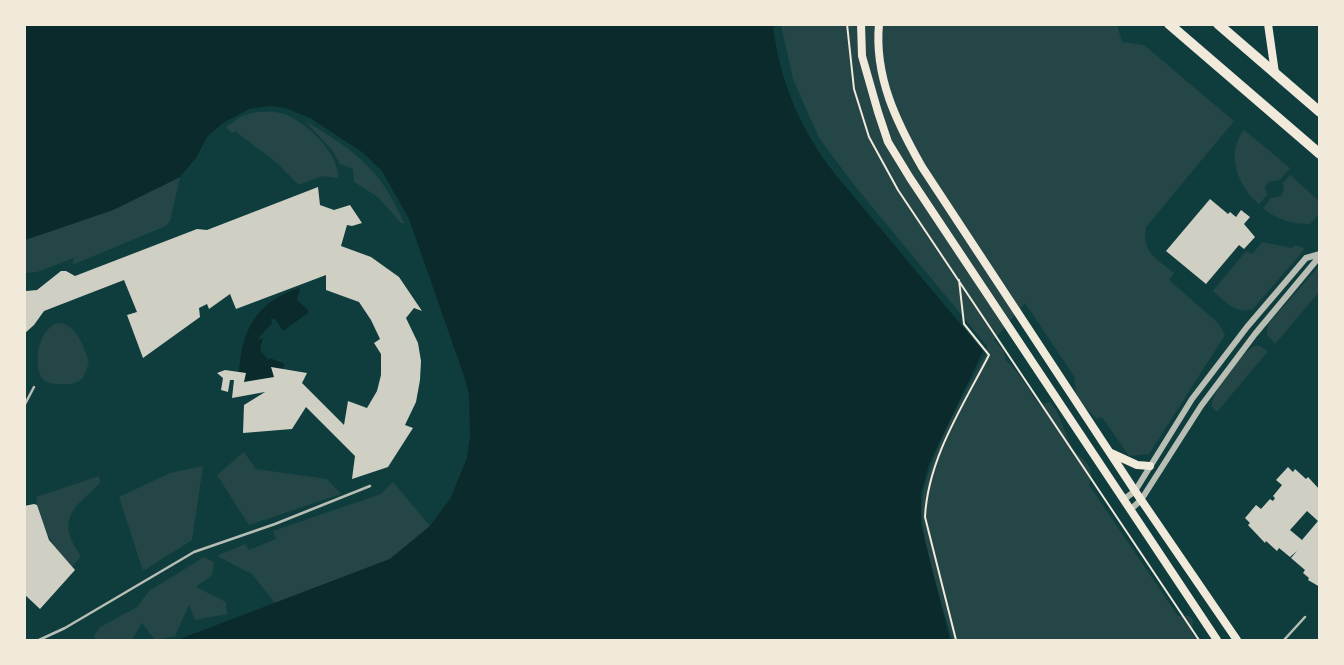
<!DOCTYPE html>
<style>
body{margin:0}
#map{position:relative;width:1344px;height:665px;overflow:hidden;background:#0f3d3e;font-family:Commissioner,sans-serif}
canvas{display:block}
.frame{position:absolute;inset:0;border:26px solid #f1e9da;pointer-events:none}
</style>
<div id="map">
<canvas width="1344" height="665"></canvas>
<div class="frame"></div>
</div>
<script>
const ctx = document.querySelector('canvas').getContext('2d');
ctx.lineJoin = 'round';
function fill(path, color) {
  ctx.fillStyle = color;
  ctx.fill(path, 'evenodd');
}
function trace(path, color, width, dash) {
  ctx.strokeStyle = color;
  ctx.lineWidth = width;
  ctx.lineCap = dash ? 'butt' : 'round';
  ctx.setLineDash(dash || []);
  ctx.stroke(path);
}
const green = new Path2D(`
 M781,25H1117L1122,42L1144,45L1234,121L1146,227C1142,253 1156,258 1174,273L1169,280L1218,323L1225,335L1149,454L1129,456L1102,417L1097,419L1077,400L1074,376L1025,303L994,340L1004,351L1006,361C1014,365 1034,396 1039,405L1050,402C1061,414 1064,433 1072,447C1076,456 1086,458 1090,469C1092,475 1092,479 1089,485L1178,616H1189L1193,620L1192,634L1202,640H952C942,601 925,556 922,516C919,469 964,396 986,353L987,346L855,186L819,138L793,79Z
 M256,112C265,112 276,111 284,114C305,121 340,154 338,178L322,176L299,185L277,163L235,131L232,133L226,127L242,116Z
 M305,121C354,150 381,169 404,223H401L378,197L354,182L353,169L340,164L333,151Z
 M1244,130L1290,168L1280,180L1268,182L1265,188L1267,195L1259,204C1238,187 1225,153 1244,130Z
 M1290,175L1319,201V214L1310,224C1292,224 1277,220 1263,208L1271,198L1281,196L1284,190L1283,183Z
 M180,177L170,221L166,226L72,265L74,258L37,272L25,273V240L113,210Z
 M1262,242L1292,248L1295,245L1304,248L1303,251L1253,309C1235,315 1225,301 1213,291L1246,251L1252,254Z
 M1319,266V292L1275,344L1267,335L1268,324Z
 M58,323C77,324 84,347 89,363L83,378C76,384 71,385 62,384C56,384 50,384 45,381C31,370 37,329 58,323Z
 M1258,345L1268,351L1217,412L1212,407C1210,393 1245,346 1258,345Z
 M244,452L256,469L327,479L341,494L249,525L217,475Z
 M203,466L192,540L143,571L119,497L170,473Z
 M99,476L100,483C75,508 54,518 81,556L72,567C52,544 40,529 36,497Z
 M393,482L430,526L390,559L275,603L252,574L217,556L245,544L249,550L276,539L273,531L381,494Z
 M204,557L214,562L212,575L196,587L226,602L227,614L195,620L189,605L175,636L155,640L142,623L132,640H96L94,636L100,627L137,607L149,591Z`);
const water = new Path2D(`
 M25,24L773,25C779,80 801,131 835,174L983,351L929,464L921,493V525L950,640H177L390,559L430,526L450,499L467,458L470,436L469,395L464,376L409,219L382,171L362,152L310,118L285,108L270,106L249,109L223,123L207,137L196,158L180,177L113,210L25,240Z
 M300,288L297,300L308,310V313L283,331L276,320L271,318L272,323L257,340L263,338L260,350L268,360L270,358L285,364L282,369L271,367L274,377L244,382L245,373L239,372C242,329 257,301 300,288Z`);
const building = new Path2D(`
 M318,187L320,205L334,210L350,205L362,223L352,226L347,225L341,246L371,257L399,277L422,311L414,308L406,318L418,343L421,361L420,380L416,402L405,425L413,428L388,467L352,479L355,456L306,407L292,429L243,433L244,405L265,392L232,398L234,380H230L228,392L221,390L223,378L217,373L225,370L246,373L244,382L274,377L271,367L307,373L302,383L344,425L348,401L367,408L377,391L381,375V354L374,343L380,339L371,320L359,302L326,290V275L236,309L230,294L209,309L207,304L199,308L200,317L143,358L127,315L137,312L124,280L44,311L34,325L24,334L26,291L37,290L61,271H66L75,276L197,229L207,230Z
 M1210,199L1228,214L1230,212L1236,217L1241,210L1250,217L1244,224L1255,237L1244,249L1239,245L1206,284L1166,251Z
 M1288,467L1293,472L1295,469L1306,479L1308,477L1320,490V587L1308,580L1309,578L1303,573L1305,570L1291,558L1297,551L1290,557L1279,548L1277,551L1266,541L1265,543L1248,525L1250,523L1245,518L1256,505L1261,509L1270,499L1273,501L1275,498L1273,496L1282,485L1276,480ZM1307,511L1318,521L1302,540L1290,530Z
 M34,504L37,505L49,540L75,570L40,609L24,594V506Z`);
const path = new Path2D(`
 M847,24L854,89L869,137L898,190L1199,640
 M956,640L925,517C928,458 963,406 989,355L964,324L959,280`);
const service = new Path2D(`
 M24,406L34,387
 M39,640L65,628L194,552L275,524L370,486
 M1284,640L1305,617`);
const minor = new Path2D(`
 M1123,500L1135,491L1192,399L1247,327L1306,258L1320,254
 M1130,510L1141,500L1201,406L1255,334L1320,256`);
const secondary = new Path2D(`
 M861,24L862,56L878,112L888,142L910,178L1217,640
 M879,24C874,77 897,123 922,167L1135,491L1237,640
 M1268,24L1275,73
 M1111,453L1137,465L1150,466`);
const trunk = new Path2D(`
 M1169,24L1320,154
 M1218,24L1320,112`);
fill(green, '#244646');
fill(water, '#0a2a2b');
fill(building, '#cfcfc3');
trace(path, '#f1e9da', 2);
trace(service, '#b8beb3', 2.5);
trace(minor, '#b8beb3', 6);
trace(secondary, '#f1e9da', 8);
trace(trunk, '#f1e9da', 10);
</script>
